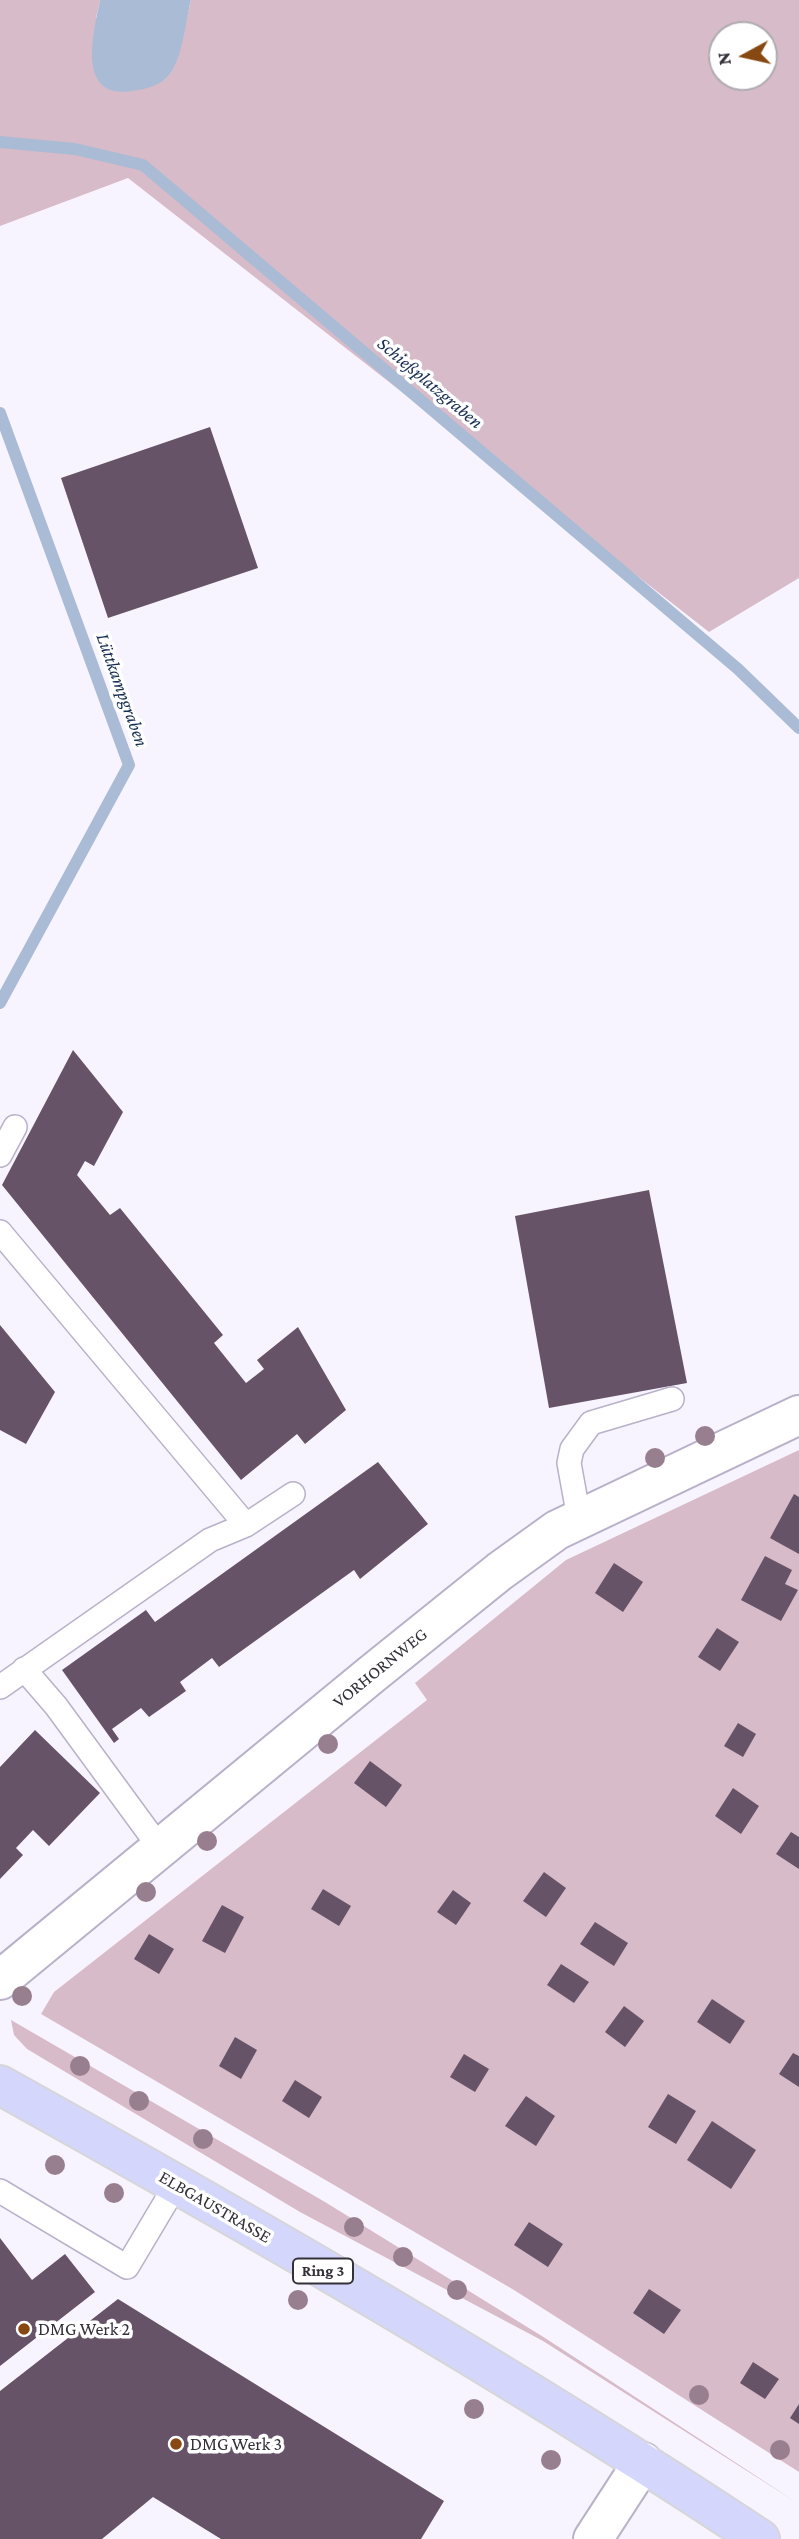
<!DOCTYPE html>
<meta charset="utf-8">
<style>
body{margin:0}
#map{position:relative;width:799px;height:2539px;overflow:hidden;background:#f8f4ff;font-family:"Crimson Pro",serif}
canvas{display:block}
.north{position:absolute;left:708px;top:21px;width:70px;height:70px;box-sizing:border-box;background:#fff;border:2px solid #aeacb0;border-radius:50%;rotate:262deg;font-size:19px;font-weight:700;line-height:28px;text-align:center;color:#34303a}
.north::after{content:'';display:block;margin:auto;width:24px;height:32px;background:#884812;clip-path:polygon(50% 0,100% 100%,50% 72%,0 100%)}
</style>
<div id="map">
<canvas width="799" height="2539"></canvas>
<div class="north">N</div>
</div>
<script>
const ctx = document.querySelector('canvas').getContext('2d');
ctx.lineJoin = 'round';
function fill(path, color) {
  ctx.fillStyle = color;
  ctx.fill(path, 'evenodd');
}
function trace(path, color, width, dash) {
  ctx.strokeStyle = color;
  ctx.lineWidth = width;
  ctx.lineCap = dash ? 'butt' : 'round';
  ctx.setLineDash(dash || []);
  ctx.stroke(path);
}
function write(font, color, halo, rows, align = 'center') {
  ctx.font = font + ' "Crimson Pro",serif';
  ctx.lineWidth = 7;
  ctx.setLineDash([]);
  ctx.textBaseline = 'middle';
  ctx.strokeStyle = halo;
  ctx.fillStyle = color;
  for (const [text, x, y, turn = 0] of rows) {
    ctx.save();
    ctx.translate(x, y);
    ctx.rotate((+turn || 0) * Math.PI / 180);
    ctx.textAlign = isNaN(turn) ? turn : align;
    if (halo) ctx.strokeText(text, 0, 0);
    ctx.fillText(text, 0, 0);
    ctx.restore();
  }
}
const green = new Path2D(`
 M0,0H100L96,18L177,58L191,0H799V578L709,632L128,178L0,226ZM722,35H764V77H722Z
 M799,1450V2472L514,2290L41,2014L54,1992L427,1700L415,1683L566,1560Z
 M11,2020L325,2202L545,2338L799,2504L543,2341L300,2212L27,2049L14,2035Z`);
const water = new Path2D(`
 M100,0H191C185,22 183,61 167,77C157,87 145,89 132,91C75,100 94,30 100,0Z`);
const stream = new Path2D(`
 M0,142L75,149L143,165L738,669L799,728
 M0,413L129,765L0,1003`);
const building = new Path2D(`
 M210,427L258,568L108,618L61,478Z
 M73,1050L123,1112L94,1166L85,1161L77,1175L110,1215L120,1208L223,1335L214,1343L246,1383L264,1369L257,1360L298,1327L346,1410L305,1444L297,1434L241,1480L2,1185Z
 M649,1190L687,1383L549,1408L515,1216Z
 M0,1325L55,1392L26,1444L0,1430Z
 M378,1462L428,1524L360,1579L354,1570L219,1667L212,1658L180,1682L186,1691L149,1717L141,1708L112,1729L119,1739L114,1743L62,1670L146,1610L155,1622Z
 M794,1494L799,1497V1554L770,1538Z
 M765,1556L792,1570L785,1584L798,1590L781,1621L741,1600Z
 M614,1563L643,1582L623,1612L595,1593Z
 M717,1628L739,1642L720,1671L698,1657Z
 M738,1723L756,1734L743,1757L724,1746Z
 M35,1730L100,1793L49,1846L33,1830L16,1848L23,1855L0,1879V1767Z
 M370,1761L402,1785L386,1807L354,1783Z
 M733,1788L759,1806L741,1834L715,1816Z
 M791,1832L799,1837V1869L776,1854Z
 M544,1872L566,1888L546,1917L523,1901Z
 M323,1889L351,1906L339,1926L311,1909Z
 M453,1890L471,1903L456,1925L437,1912Z
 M222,1905L244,1917L225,1953L202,1941Z
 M595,1922L628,1943L614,1966L580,1944Z
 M149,1934L174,1949L159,1974L134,1959Z
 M561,1964L589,1982L574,2003L547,1985Z
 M712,1999L745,2021L730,2044L697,2022Z
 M624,2006L644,2021L625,2047L605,2032Z
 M235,2037L257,2050L241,2079L219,2066Z
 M793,2053L799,2056V2087L779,2074Z
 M464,2054L489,2069L475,2092L450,2077Z
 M295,2080L322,2097L309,2118L282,2101Z
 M668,2094L696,2111L676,2144L648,2127Z
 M526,2096L555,2116L536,2146L505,2126Z
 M712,2121L756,2150L731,2189L687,2160Z
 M529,2222L563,2244L548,2267L514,2245Z
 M0,2238L32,2280L65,2254L95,2292L0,2366Z
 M649,2289L681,2310L664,2334L633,2313Z
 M118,2299L444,2501L421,2539H221L153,2497L102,2539H0V2391Z
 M753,2362L779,2379L765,2399L740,2383Z
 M799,2404V2424L790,2418Z`);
const service = new Path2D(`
 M0,1155L15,1127
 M0,1232L246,1525
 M579,1518L569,1463L572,1449L591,1423L672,1399
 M24,1669L56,1706L160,1848
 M0,1687L210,1540L246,1525L293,1494
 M0,2191L127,2267L177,2183`);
const minor = new Path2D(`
 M0,1980L372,1674L500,1571L557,1530L799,1415
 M593,2539L643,2462`);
const primary = new Path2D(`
 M0,2085C257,2228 514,2376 760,2539`);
const trees = [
 [705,1436],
 [655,1458],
 [328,1744],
 [207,1841],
 [146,1892],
 [22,1996],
 [80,2066],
 [139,2101],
 [203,2139],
 [55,2165],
 [114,2193],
 [354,2227],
 [403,2257],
 [457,2290],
 [298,2300],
 [699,2395],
 [474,2409],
 [780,2450],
 [551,2460]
];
const markers = [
 [24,2329,7,"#884812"],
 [176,2444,7,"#884812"]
];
const shields = [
 [323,2271,60]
];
const shieldNames = [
 ["Ring 3",323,2271]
];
const streetNames = [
 ["VORHORNWEG",380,1668,-39],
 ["ELBGAUSTRASSE",215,2207,30]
];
const poiNames = [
 ["DMG Werk 2",38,2329],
 ["DMG Werk 3",190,2444]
];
const waterNames = [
 ["Schießplatzgraben",430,383,40],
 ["Lüttkampgraben",122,690,70]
];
fill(green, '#d7bbc8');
fill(water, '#aabbd5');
trace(stream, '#aabbd5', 12);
fill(building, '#675368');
trace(service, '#b9b0c9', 26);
trace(minor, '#b9b0c9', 42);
trace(primary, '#d6d6d8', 42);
trace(service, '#fff', 23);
trace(minor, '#fff', 38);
trace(primary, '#d4d7fb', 38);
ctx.fillStyle = '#987f90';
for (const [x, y] of trees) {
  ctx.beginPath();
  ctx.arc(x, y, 10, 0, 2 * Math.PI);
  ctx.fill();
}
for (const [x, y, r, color] of markers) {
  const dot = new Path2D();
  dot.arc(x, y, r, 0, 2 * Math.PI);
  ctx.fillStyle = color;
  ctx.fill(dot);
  trace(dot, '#fff', 2.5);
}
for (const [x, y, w] of shields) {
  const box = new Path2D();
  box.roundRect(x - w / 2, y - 12.5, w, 25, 5);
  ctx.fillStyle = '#fff';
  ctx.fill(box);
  trace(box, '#34303a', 2);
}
write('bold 16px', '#34303a', null, shieldNames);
write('18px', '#34303a', '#fff', streetNames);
write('18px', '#34303a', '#fff', poiNames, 'left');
write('italic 19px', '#162e52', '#fff', waterNames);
</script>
